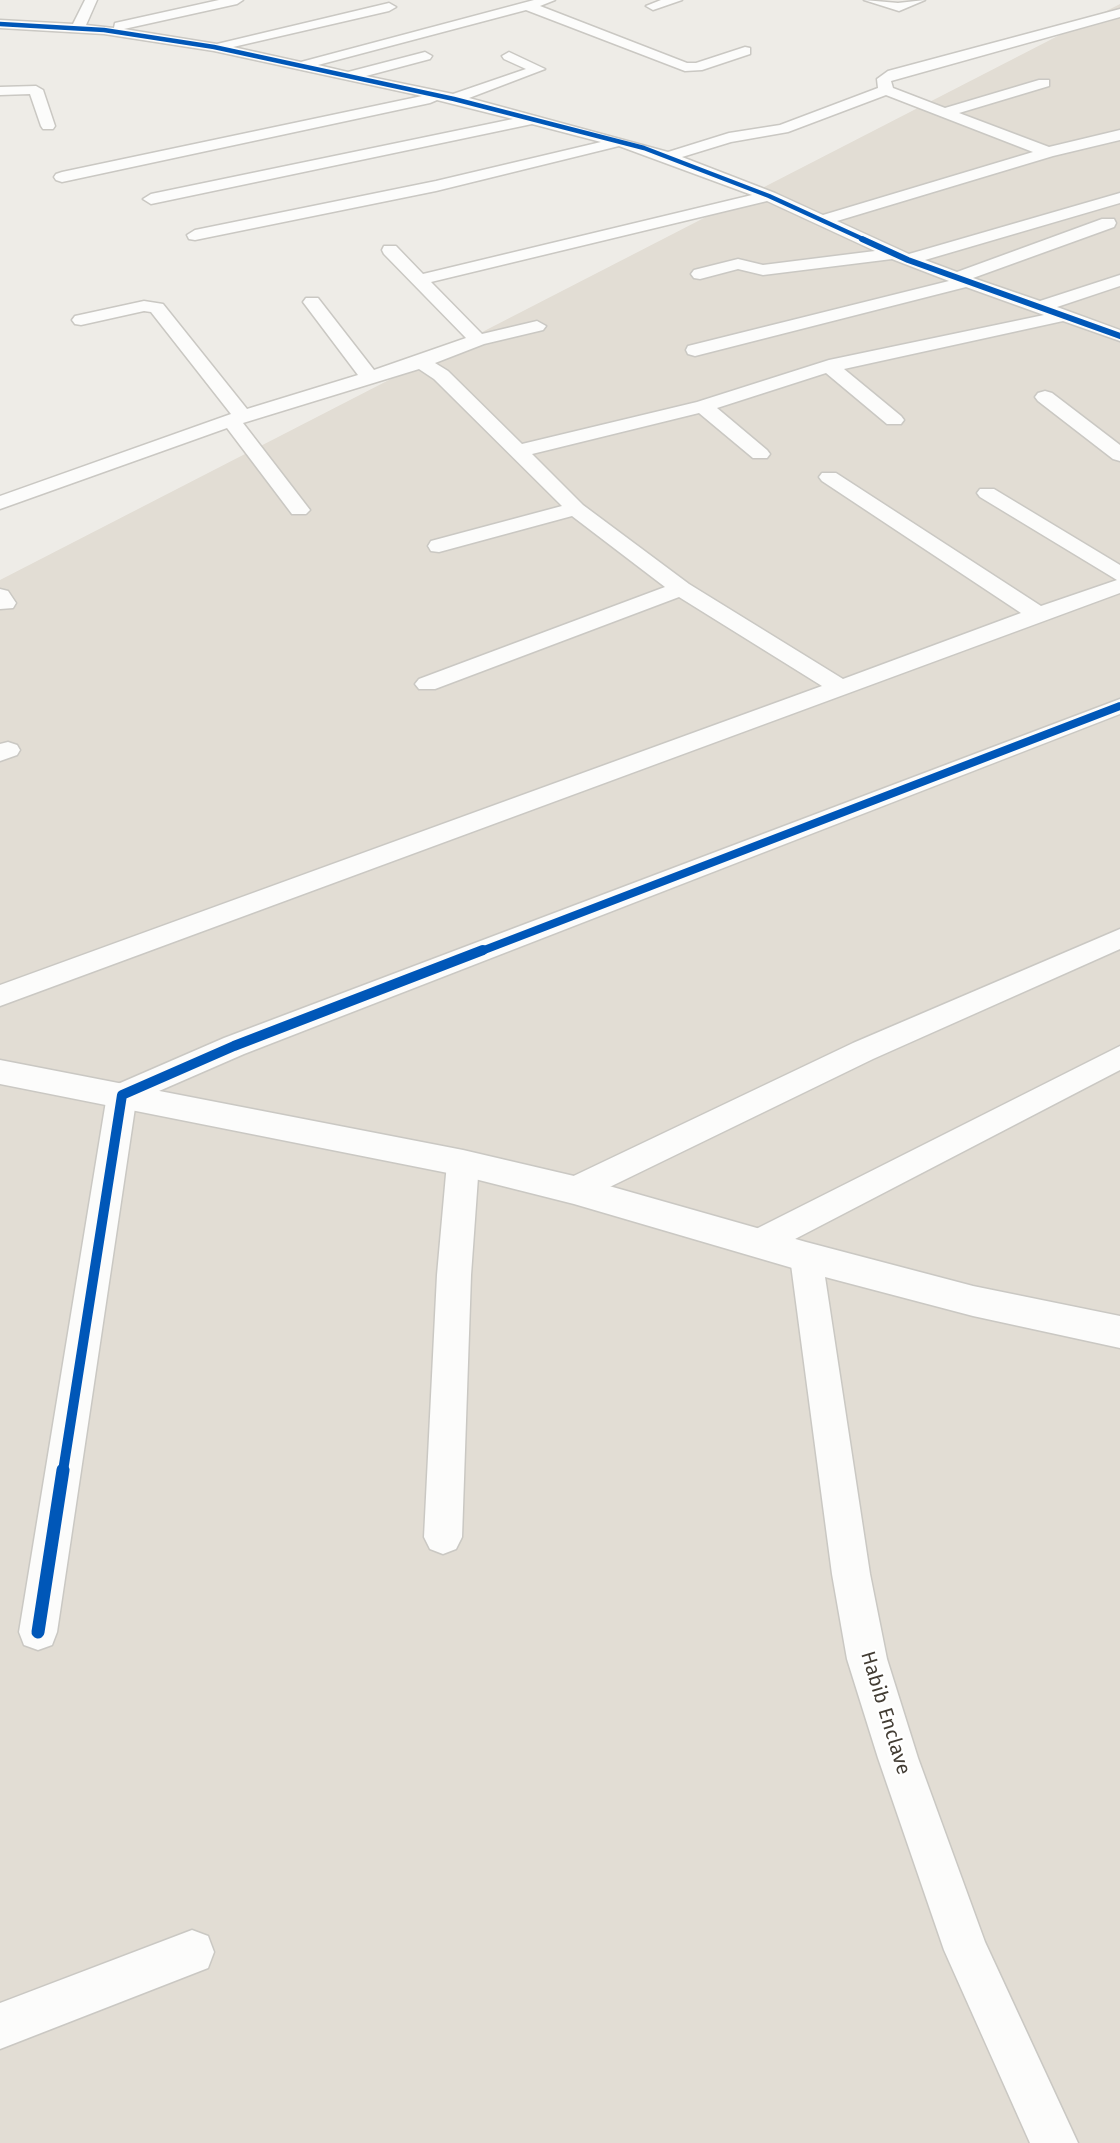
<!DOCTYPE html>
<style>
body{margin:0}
canvas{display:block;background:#eeece7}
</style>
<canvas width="1120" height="2143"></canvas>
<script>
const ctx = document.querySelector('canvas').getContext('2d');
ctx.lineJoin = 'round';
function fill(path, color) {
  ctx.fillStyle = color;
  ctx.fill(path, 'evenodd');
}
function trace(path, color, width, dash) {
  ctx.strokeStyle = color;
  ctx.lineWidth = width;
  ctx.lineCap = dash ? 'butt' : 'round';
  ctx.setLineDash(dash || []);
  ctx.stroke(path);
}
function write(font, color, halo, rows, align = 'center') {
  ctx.font = font + ' "Fira Sans",sans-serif';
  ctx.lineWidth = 4.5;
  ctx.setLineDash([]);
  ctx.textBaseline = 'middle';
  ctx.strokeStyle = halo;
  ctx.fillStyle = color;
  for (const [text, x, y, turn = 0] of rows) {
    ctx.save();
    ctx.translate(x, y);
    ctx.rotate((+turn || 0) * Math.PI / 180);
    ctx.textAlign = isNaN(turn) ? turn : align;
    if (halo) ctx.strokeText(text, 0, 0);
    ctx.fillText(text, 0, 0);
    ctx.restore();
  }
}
const residential = new Path2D(`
 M1120,4V2143H0V580Z`);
const minor = new Path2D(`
 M85,0H97L86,25L114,28L115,23L219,0H243L237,4L124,29L217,44L389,3L396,7L389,11L233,47L301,62L534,0H555L540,6L687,63H696L745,47L750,48V54L702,70L685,71L526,10L318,65L348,72L425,52L432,56L430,59L366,76L453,94L526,69L504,59L502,56L509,52L545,69L469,98L668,152L729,133L780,125L878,88L877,79L888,71L1120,9V17L891,81L893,88L945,108L1039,80H1049V86L959,113L1049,147L1120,130V140L1053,156L837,221L909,254L1120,193V203L925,260L957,272L1102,219H1114L1116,223L1114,227L973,278L1040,301L1120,275V286L1057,307L1120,330V341L1063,321L844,369L901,416L904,420L901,424H887L826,373L717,408L767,450L770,454L767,458H753L699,413L532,454L583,505L689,584L843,679L1021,613L822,481L819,477L822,473H836L1041,606L1117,580L980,497L977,493L980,489H994L1120,565V593L0,1006V985L822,686L679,597L435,689H419L415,684L419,679L665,587L572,516L439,552L431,551L428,546L431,541L562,506L434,379L419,369L243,423L310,510L306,514H292L227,428L0,509V496L231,414L151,312L144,311L81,325L75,324L72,320L75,316L144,301L163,304L247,409L358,375L303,302L306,298H318L374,370L466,338L384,254L382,250L384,246H396L423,274L752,195L619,146L436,191L195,240L189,239L187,235L195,230L436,181L601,142L532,124L151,204L143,199L151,194L513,119L437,100L430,103L62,182L56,180L54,177L56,174L62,172L422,96L214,51L104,34L0,28V20L73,24ZM886,95L1033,152L823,215L775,193L682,157L731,142L788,132ZM767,201L875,251L763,265L738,259L694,270L691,274L694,278L700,279L738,269L763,275L892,259L949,281L688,346L686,350L688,354L695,356L966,287L1044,315L829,360L697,402L522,444L448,371L435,363L484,344L543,330L546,326L537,321L482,334L431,282Z
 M661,0H682L653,10L646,6Z
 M864,0L898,3L925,0L899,11Z
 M36,86L43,90L55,126L53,129H43L41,126L30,94L0,95V87Z
 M1045,391L1052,393L1120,445V461L1113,459L1038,401L1035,397L1038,393Z
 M0,589L8,591L16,603L13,608L0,609Z
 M1120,699V714L244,1054L136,1101L57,1632L52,1645L38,1650L24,1645L19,1632L107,1095L111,1087L224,1038Z
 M8,742L17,745L20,750L17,755L0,761V744Z
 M1120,929V949L873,1059L585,1199L574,1202L563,1199L558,1190L563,1181L853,1043Z
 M1120,1046V1070L772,1251L760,1255L748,1251L744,1242L748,1233Z
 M463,1151L474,1154L479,1163L471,1275L462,1537L456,1549L443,1554L430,1549L424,1537L437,1275L447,1163L452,1154Z
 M806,1244L818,1248L822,1257L870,1574L887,1659L918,1758L985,1942L1078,2143H1030L944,1950L878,1758L847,1659L832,1574L790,1257L794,1248Z
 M192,1930L208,1936L214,1952L208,1968L0,2049V2003Z`);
const tertiary = new Path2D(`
 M0,1060L463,1150L574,1176L806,1242L973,1286L1120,1316V1348L973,1316L806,1272L574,1204L463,1176L0,1084Z`);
const cyclewayFar4 = new Path2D(`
 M0,24L104,30L214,47L454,99L644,148L769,196L865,240`);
const cyclewayFar3 = new Path2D(`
 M862,239L908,260L1120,336`);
const cyclewayFar2 = new Path2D(`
 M479,952L1120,706`);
const cyclewayFar1 = new Path2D(`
 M63,1471L122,1095L234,1046L483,950`);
const cycleway = new Path2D(`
 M38,1632L63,1470`);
const nearStreetnames = [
 ["Habib Enclave",885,1713,73]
];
fill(residential, '#e2ddd4');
trace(minor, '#cac8c3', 3);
trace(tertiary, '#cac8c3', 3);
fill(minor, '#fcfcfb');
fill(tertiary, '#fcfcfb');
trace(cyclewayFar4, '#0057b8', 4.5);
trace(cyclewayFar3, '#0057b8', 6);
trace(cyclewayFar2, '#0057b8', 8);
trace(cyclewayFar1, '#0057b8', 10);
trace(cycleway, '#0057b8', 13);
write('20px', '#433d34', '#fff', nearStreetnames);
</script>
